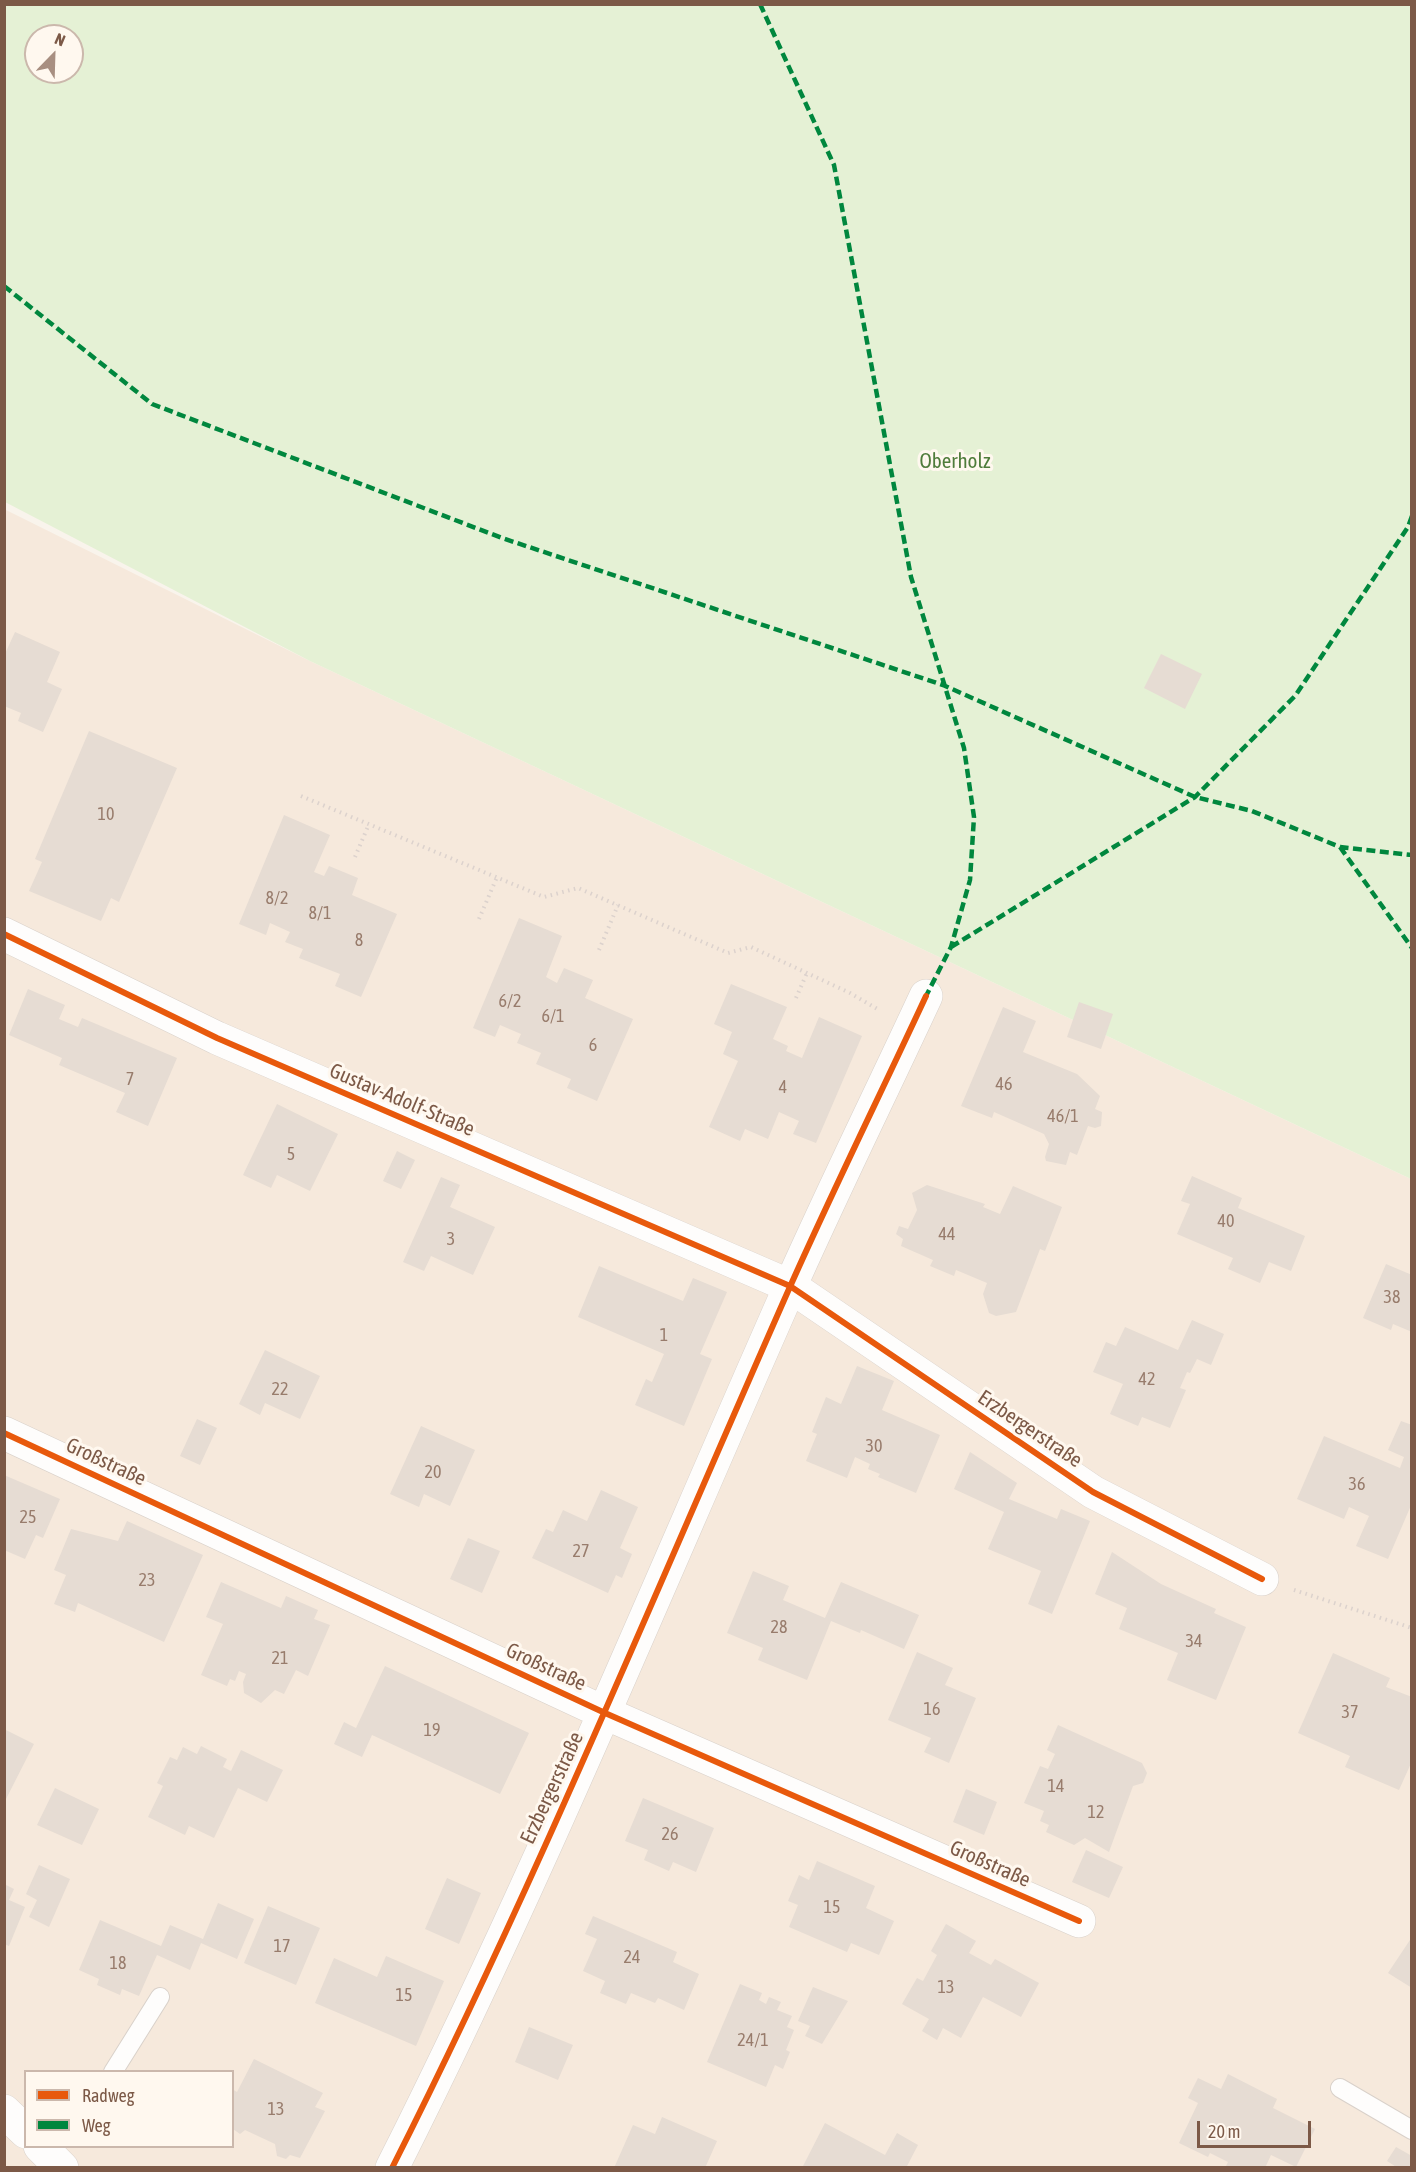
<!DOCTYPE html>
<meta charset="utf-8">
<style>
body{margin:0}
#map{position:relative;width:1416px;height:2172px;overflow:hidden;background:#f9f4ec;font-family:"Asap Condensed",sans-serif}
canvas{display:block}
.frame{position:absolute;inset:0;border:6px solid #7c5947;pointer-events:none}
.legend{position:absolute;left:24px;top:2070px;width:210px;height:78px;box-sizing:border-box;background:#fff8ef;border:2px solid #cbb8ac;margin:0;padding:8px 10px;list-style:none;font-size:18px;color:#7c5947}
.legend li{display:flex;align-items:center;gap:12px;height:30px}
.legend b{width:30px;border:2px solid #cbb8ac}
.north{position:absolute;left:24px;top:24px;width:60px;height:60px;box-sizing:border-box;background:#fff8ef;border:2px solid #cbb8ac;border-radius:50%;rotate:23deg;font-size:16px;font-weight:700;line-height:24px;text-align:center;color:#7c5947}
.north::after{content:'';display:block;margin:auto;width:21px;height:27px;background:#a88f81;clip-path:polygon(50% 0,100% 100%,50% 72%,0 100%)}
.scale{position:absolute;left:1197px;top:2121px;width:114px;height:27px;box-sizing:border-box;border:3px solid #7c5947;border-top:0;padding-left:8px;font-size:18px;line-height:21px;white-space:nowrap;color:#7c5947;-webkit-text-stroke:4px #fff8ef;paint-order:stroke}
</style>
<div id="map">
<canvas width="1416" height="2172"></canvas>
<div class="frame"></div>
<ul class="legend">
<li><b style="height:8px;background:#e8590c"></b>Radweg</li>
<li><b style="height:8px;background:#00873e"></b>Weg</li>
</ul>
<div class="north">N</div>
<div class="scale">20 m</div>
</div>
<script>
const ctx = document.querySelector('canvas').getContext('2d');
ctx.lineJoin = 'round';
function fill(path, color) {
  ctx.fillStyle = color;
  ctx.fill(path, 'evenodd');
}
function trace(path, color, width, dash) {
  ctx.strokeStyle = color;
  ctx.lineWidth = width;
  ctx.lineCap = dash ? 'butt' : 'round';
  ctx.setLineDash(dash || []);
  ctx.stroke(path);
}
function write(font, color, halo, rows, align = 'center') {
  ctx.font = font + ' "Asap Condensed",sans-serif';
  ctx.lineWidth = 6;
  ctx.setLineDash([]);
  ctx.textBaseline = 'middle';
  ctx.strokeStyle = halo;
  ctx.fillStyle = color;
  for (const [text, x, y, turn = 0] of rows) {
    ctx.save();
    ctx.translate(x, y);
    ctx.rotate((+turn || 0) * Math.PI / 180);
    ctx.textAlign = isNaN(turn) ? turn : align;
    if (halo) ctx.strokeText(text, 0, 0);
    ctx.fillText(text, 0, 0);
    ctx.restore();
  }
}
const residential = new Path2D(`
 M4,509L310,661L1411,1179V2167H5ZM26,2072H232V2146H26Z`);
const green = new Path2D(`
 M4,5H1411V1179L310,661L5,502ZM36,36H72V72H36Z`);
const building = new Path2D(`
 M15,632L60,652L47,682L62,689L43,732L18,721L21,713L4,706V656Z
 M1161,654L1202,674L1185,709L1144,688Z
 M89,731L177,768L119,902L111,898L101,921L29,891L42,862L35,859Z
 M284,815L330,835L314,872L324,876L329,866L358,878L352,895L397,914L361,997L335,986L340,974L299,958L303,949L285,942L290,932L270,923L266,935L239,924Z
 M519,918L562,936L546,977L557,983L564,968L593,980L585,998L633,1019L597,1101L567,1088L571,1079L536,1064L541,1053L517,1043L521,1034L500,1025L495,1037L473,1028Z
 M731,984L787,1007L773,1039L788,1046L786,1051L802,1058L819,1017L862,1036L816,1143L793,1134L799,1121L779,1112L768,1139L745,1129L740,1141L709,1127L738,1061L723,1054L732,1032L714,1024Z
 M28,989L65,1005L59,1019L78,1027L82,1018L177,1058L148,1126L116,1112L125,1093L59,1065L62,1058L9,1035Z
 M1079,1002L1113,1014L1101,1049L1067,1037Z
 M1003,1007L1036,1021L1023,1052L1077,1074L1100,1096L1095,1109L1102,1112L1101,1126L1095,1128L1088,1126L1077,1155L1070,1152L1066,1165L1046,1161L1045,1157L1049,1144L1044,1134L994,1112L992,1118L961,1106Z
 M277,1104L338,1134L310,1191L277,1175L271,1188L243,1175Z
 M397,1151L415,1160L401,1189L383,1181Z
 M1192,1176L1242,1198L1238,1208L1305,1236L1291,1271L1269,1262L1260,1283L1228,1269L1233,1258L1177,1234L1190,1204L1181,1201Z
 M441,1177L460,1185L450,1207L495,1227L473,1275L431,1256L424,1271L403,1262Z
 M927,1185L985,1204L983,1207L1000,1214L1013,1186L1062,1207L1045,1251L1040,1249L1016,1312L996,1316L989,1313L983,1294L987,1283L956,1270L954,1276L930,1266L933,1260L901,1246L903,1239L896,1234L899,1226L908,1229L917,1210L912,1193Z
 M1386,1264L1412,1275V1332L1393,1324L1391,1330L1363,1318Z
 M599,1266L683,1301L693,1278L727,1292L700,1354L712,1359L684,1426L635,1405L646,1379L652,1382L664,1354L578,1317Z
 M1192,1320L1224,1334L1211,1365L1197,1359L1190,1373L1187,1372L1180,1388L1186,1390L1170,1428L1142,1417L1138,1426L1110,1414L1123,1384L1093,1372L1106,1342L1116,1346L1125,1327L1178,1350Z
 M265,1350L320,1376L300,1419L265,1403L260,1415L239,1404Z
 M857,1366L894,1381L882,1410L940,1435L916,1493L878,1477L880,1474L868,1469L870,1464L855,1457L847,1478L806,1461L817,1434L812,1432L826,1397L841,1404Z
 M197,1419L217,1428L200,1465L180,1456Z
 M1401,1421L1412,1425V1503L1388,1559L1356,1546L1369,1516L1349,1507L1344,1519L1297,1499L1324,1436L1400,1468L1404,1457L1388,1450Z
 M421,1426L475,1450L450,1506L424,1494L419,1507L390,1494Z
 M970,1452L1017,1483L1009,1499L1057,1519L1061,1509L1090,1521L1052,1614L1028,1604L1041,1571L988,1549L1004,1512L954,1489Z
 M4,1475L60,1499L43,1538L36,1535L25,1559L4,1550Z
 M601,1490L638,1507L620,1548L632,1554L622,1578L616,1575L608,1593L532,1558L546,1529L553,1532L563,1510L587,1521Z
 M127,1521L203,1555L164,1642L78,1603L75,1612L54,1604L66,1575L54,1570L71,1529L118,1541Z
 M468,1538L500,1551L482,1593L450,1579Z
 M1112,1552L1161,1584L1216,1609L1214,1613L1246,1627L1216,1700L1167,1680L1178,1653L1119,1629L1127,1608L1095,1594Z
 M753,1571L789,1586L783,1600L825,1618L841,1582L919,1615L904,1649L861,1630L860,1633L831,1621L807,1680L758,1660L763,1648L727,1633Z
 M221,1582L281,1608L286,1596L318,1610L314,1619L330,1625L308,1676L296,1670L284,1694L275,1690L261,1703L244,1693L243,1682L246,1674L239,1671L235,1681L230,1679L227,1686L201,1675L223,1624L206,1617Z
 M917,1652L953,1668L945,1685L976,1698L949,1763L924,1752L931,1738L888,1720Z
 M1333,1653L1390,1678L1386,1687L1412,1697V1761L1399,1790L1345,1767L1350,1756L1298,1733Z
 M385,1666L529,1733L500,1794L372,1735L362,1757L334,1744L344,1722L356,1728Z
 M1058,1725L1142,1763L1147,1773L1143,1783L1133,1786L1109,1852L1085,1838L1074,1845L1046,1832L1049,1825L1040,1821L1044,1811L1024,1803L1040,1766L1048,1769L1055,1754L1047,1750Z
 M4,1729L34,1744L6,1799L4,1798Z
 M201,1746L227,1759L223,1767L231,1771L241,1750L283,1770L267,1802L238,1788L214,1838L189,1826L185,1835L148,1817L163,1786L157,1783L170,1757L177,1760L183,1747L197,1754Z
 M55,1788L99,1809L82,1845L37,1825Z
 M966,1789L997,1802L984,1835L953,1822Z
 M643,1798L714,1828L696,1872L673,1862L669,1871L644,1860L648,1850L625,1841Z
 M1086,1850L1123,1867L1109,1898L1072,1882Z
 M817,1861L875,1886L866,1908L894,1921L879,1955L851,1943L847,1952L789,1927L798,1905L788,1901L799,1875L809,1880Z
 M39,1865L70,1879L49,1927L29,1917L37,1900L26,1894Z
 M447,1878L481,1893L459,1944L425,1929Z
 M6,1885L14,1889L9,1900L25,1907L9,1946L4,1944Z
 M218,1903L254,1919L237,1959L201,1943L190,1970L157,1955L139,1996L122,1989L120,1995L97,1985L99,1979L79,1970L100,1920L161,1946L170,1925L203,1939Z
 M268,1906L320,1928L296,1985L244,1963Z
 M593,1916L677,1952L673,1962L699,1974L684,2010L658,1998L655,2003L631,1993L626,2004L600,1993L605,1981L583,1971L597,1939L585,1934Z
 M946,1924L976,1941L969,1953L991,1965L995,1959L1039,1983L1021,2017L983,1997L961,2038L943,2028L937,2040L922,2031L929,2019L902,2004L917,1978L923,1981L937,1955L931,1951Z
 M1412,1937V1988L1388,1973Z
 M386,1956L444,1981L416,2046L315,2003L334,1958L377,1977Z
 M740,1984L762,1993L759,2000L766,2004L769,1997L781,2002L777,2010L792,2016L787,2027L794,2030L786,2050L790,2052L783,2069L775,2065L766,2087L707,2062Z
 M813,1987L848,2001L822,2044L805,2036L810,2026L798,2021Z
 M529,2027L573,2045L558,2080L515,2062Z
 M254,2059L323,2093L315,2107L325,2111L300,2158L290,2155L286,2159L277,2156L275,2144L245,2130L240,2134L233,2129L232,2089L237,2092Z
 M1228,2074L1277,2099L1273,2108L1315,2129L1296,2167L1271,2155L1265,2168H1225L1228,2162L1210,2153L1208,2157L1179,2143L1198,2103L1188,2098L1198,2078L1221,2089Z
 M662,2117L717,2141L705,2168H614L633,2125L655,2134Z
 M825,2123L885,2155L897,2133L918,2145L906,2168H802Z
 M1396,2147L1412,2156V2168H1398L1387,2161Z`);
const path = new Path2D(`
 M301,796L544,897L578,888L728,953L751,947L850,993L879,1010
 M355,857L369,824
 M479,919L497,877
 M599,950L618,905
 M796,998L807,973
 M1294,1590L1412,1628`);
const service = new Path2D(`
 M113,2072L160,1997
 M1340,2088L1412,2130`);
const minor = new Path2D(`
 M4,934L217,1038L790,1286L1093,1492L1262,1579
 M4,1433L605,1713L1079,1921
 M4,2111L26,2132
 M40,2146L62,2168
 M392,2168C537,1881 659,1583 789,1289C833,1190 881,1093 926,996`);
const quiet = new Path2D(`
 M760,4L834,165L911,577L964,748L974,817L970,880L951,947L926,996
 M4,286L152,404L502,538L943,685L1195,797L1252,811L1340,847L1412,855
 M1340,847L1412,948
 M951,947L1195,797L1295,696L1408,527L1412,516`);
const cycleway = new Path2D(`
 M4,934L217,1038L790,1286L1093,1492L1262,1579
 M4,1433L605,1713L1079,1921
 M392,2168C537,1881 659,1583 789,1289C833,1190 881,1093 926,996`);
const numberNames = [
 ["10",106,814],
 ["8/2",277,898],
 ["8/1",320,913],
 ["8",359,940],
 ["6/2",510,1001],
 ["6/1",553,1016],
 ["6",593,1045],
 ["7",130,1079],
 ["46",1004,1084],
 ["4",783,1087],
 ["46/1",1063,1116],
 ["5",291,1154],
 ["40",1226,1221],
 ["44",947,1234],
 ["3",451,1239],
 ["38",1392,1297],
 ["1",664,1335],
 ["42",1147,1379],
 ["22",280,1389],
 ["30",874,1446],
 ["20",433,1472],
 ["36",1357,1484],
 ["25",28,1517],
 ["27",581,1551],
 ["23",147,1580],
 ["28",779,1627],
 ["34",1194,1641],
 ["21",280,1658],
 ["16",932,1709],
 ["37",1350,1712],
 ["19",432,1730],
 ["14",1056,1786],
 ["12",1096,1812],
 ["26",670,1834],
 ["15",832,1907],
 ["17",282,1946],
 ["24",632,1957],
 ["18",118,1963],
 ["13",946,1987],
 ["15",404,1995],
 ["24/1",753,2040],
 ["13",276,2109]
];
const parkNames = [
 ["Oberholz",955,461]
];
const streetNames = [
 ["Gustav-Adolf-Straße",402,1100,23],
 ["Erzbergerstraße",1030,1429,34],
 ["Großstraße",106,1462,25],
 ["Großstraße",546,1667,25],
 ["Erzbergerstraße",552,1788,-65],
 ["Großstraße",990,1864,24]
];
fill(residential, '#f6e9dc');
fill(green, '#e5f1d5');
fill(building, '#e6dcd3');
trace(service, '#d9d1ca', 20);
trace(minor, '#d9d1ca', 34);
trace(path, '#dcd2cd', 4, [1.5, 4.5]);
trace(service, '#fefdfc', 18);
trace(minor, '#fefdfc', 33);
trace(quiet, '#00873e', 4.5, [9, 4.5]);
trace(cycleway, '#e8590c', 6);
write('18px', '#987c6c', null, numberNames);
write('21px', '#4f7c3b', '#fff8ef', parkNames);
write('21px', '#7c5947', '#fff8ef', streetNames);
</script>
